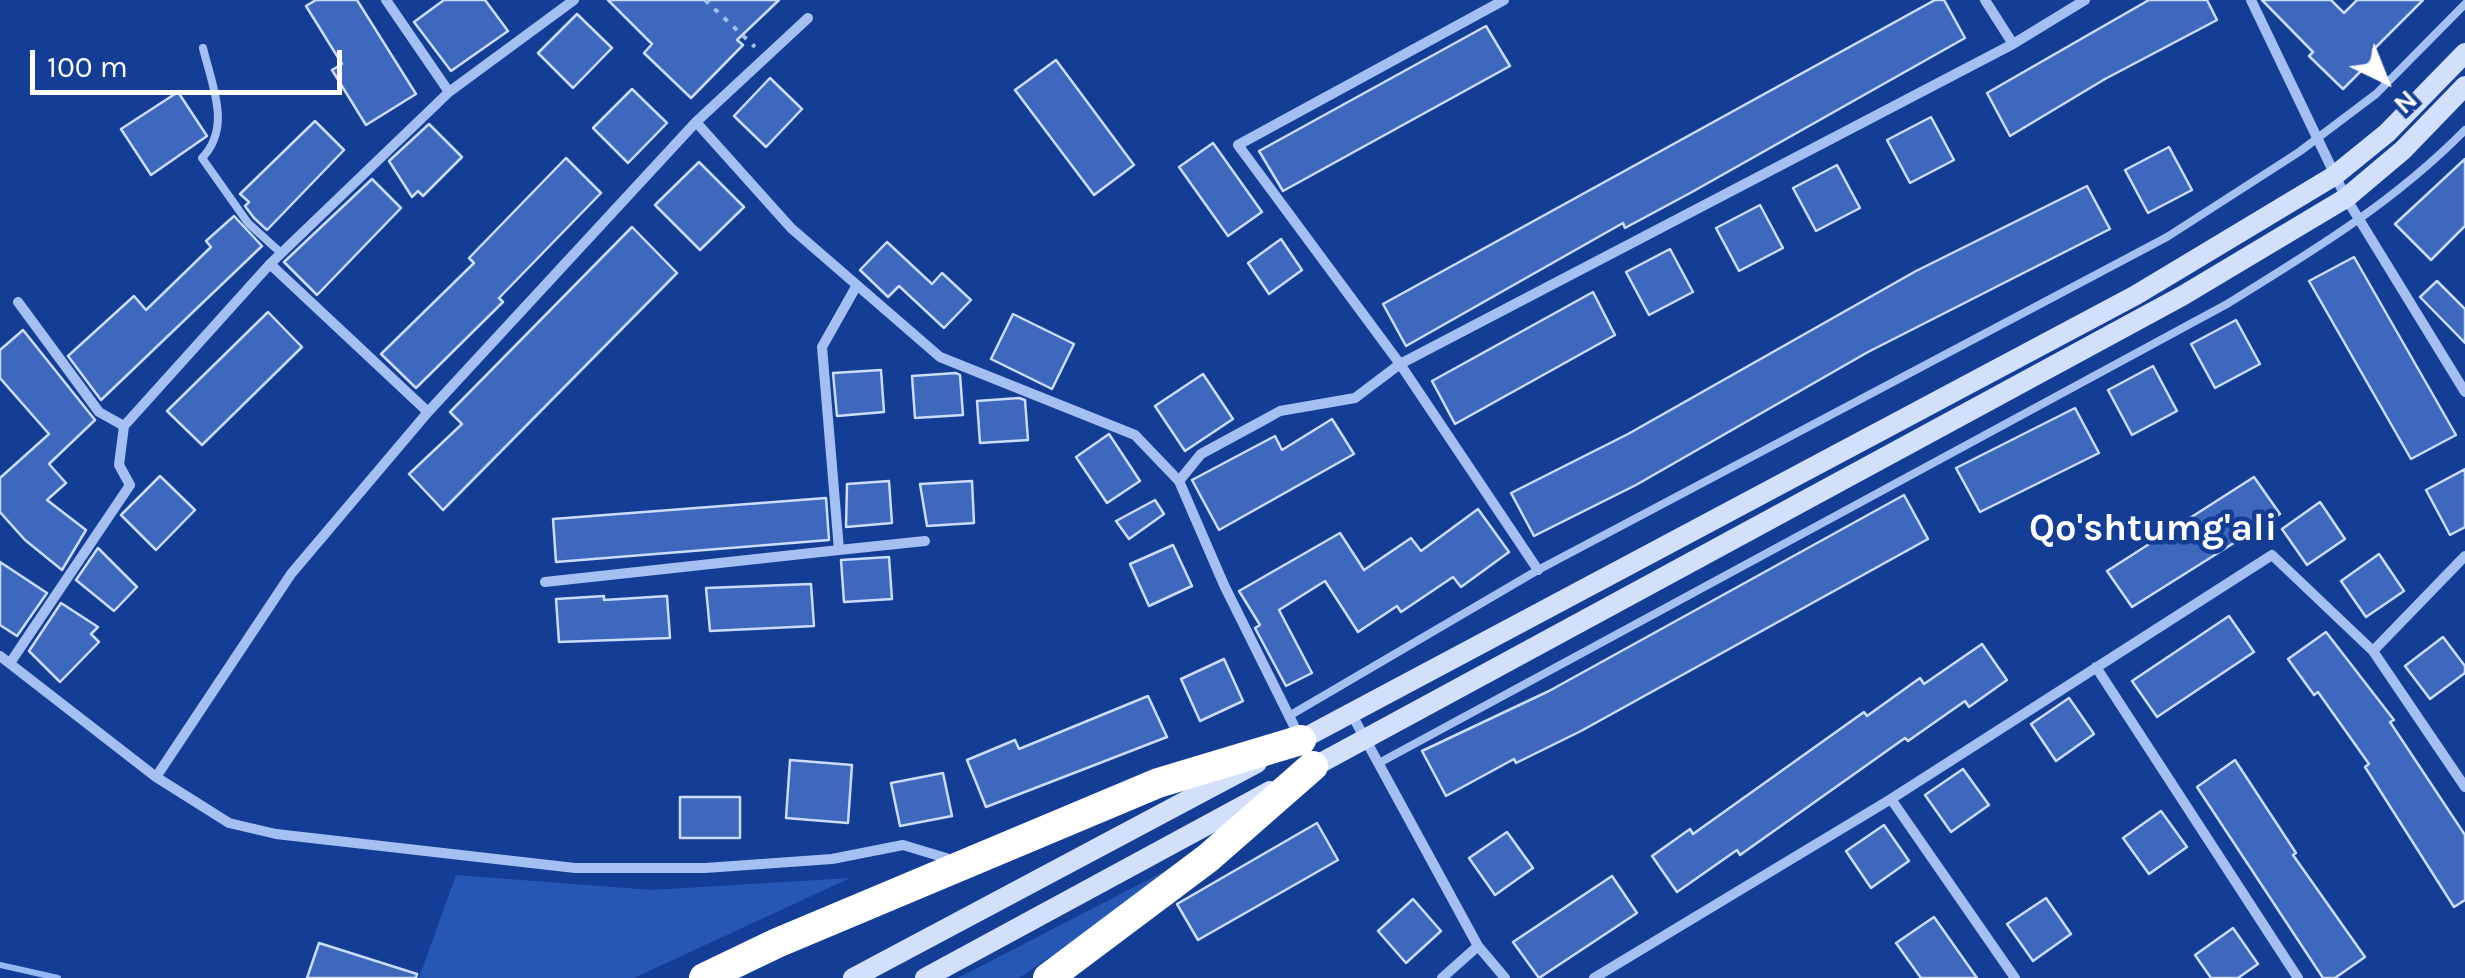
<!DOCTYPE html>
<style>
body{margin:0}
#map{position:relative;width:2465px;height:978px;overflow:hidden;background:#143e95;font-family:Karla,sans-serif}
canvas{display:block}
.north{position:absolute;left:2335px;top:30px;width:100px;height:100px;-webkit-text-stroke:8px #143e95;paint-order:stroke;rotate:137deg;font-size:28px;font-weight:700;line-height:40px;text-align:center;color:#fff}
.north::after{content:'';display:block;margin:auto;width:35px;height:45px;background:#fff;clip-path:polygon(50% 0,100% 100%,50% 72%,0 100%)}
.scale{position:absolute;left:30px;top:50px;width:312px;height:45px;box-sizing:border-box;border:5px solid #fff;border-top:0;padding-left:12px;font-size:30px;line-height:35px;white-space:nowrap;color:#fff;-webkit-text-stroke:8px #143e95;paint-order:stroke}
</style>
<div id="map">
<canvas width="2465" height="978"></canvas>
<div class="north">N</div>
<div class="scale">100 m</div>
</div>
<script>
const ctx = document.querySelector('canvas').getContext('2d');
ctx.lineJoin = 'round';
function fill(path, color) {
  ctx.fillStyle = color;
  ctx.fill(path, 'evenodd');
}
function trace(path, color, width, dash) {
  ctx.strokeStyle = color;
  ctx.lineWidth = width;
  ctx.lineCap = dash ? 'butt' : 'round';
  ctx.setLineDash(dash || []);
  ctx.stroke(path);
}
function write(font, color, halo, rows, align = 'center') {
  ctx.font = font + ' Karla,sans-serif';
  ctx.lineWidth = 9;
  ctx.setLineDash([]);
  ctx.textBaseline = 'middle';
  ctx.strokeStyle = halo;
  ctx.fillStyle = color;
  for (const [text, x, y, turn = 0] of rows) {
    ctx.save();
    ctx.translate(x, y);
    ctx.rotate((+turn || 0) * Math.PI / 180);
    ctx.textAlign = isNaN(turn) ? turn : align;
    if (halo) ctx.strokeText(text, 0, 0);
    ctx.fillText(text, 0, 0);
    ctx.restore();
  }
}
const green = new Path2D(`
 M1202,852L1019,978H958Z
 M456,875L652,890L850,878L634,978H419Z`);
const stream = new Path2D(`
 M0,965L58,978`);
const building = new Path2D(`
 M316,0H357L416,94L366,125L332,70L342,64L306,6Z
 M444,0H485L508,31L451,71L414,22Z
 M608,0H779L737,40L743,45L691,98L644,53L652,44Z
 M1935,0H1944L1965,38L1692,192L1625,228L1623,223L1406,346L1383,304Z
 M2149,0H2207L2217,20L2105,79L2010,136L1987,93Z
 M2262,0H2331L2344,13L2357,0H2423L2373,50L2377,55L2343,89L2309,56L2313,52Z
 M577,14L612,48L573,88L538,53Z
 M1486,26L1510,66L1283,191L1259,151Z
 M1056,60L1134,165L1094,195L1015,90Z
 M770,78L802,109L766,147L734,116Z
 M632,89L667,123L628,163L593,128Z
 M178,92L207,136L151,175L121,129Z
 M1931,117L1954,160L1910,183L1887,140Z
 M315,121L344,150L267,230L254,218L245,206L249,202L240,194Z
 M429,124L462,157L423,196L418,191L412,197L389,161Z
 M1213,143L1262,212L1228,236L1179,167Z
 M2169,147L2192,190L2148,213L2125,170Z
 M566,158L601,193L499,298L503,302L416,388L381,354L474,263L469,258Z
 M2465,159V226L2431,260L2395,224Z
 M699,162L744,207L700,250L655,205Z
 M1837,165L1860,208L1816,231L1793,188Z
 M372,179L401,208L317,295L284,262Z
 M2087,186L2110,229L1868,352L1636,485L1534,536L1511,493L1628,434L1916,271Z
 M1760,205L1783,248L1739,271L1716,228Z
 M234,216L262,246L101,400L68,356L134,296L146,310L211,247L206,241Z
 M632,227L677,273L443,510L409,474L462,424L450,412Z
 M1281,239L1302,270L1269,294L1248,263Z
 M887,242L932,284L942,273L971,300L944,328L899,286L888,297L860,270Z
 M1670,249L1693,292L1649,315L1626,272Z
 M2354,257L2456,435L2411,459L2309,281Z
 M2437,281L2465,309V343L2420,297Z
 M1593,292L1615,335L1455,424L1432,381Z
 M268,312L302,347L202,445L167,411Z
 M1013,314L1074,344L1052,389L991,359Z
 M2236,320L2260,364L2215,388L2191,344Z
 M23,330L95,420L49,464L66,483L47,500L86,530L62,570L25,540L0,512V478L49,434L0,378V350Z
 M2153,366L2177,411L2132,435L2108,390Z
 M881,370L884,412L837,416L833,373Z
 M956,373L960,375L963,415L915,418L912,376Z
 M1203,374L1233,419L1185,451L1155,406Z
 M1019,398L1025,400L1028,440L980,443L977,401Z
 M2075,408L2099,453L1980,512L1956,468Z
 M1332,419L1354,454L1219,530L1192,480L1275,436L1282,450Z
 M1109,434L1140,481L1107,503L1076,457Z
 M2465,469V527L2450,535L2426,490Z
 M160,476L195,510L156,550L121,515Z
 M2254,477L2280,514L2132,607L2107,571Z
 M889,481L892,523L846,527L847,484Z
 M972,481L974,523L927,526L920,484Z
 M1904,495L1928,539L1581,731L1516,763L1514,759L1446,796L1422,751L1549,691Z
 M826,498L829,540L556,562L553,519Z
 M1155,500L1164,514L1129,539L1116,521Z
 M2320,502L2345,539L2307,565L2282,529Z
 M1478,509L1509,552L1461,587L1453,577L1401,612L1397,606L1358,632L1325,581L1279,610L1312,673L1286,686L1255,628L1260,625L1239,591L1340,533L1364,570L1411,538L1421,551Z
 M1173,545L1192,586L1149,606L1130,564Z
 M98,548L137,587L114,611L76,580Z
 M2379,554L2404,591L2366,617L2341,581Z
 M889,557L892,599L844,602L841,560Z
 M0,562L47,593L17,636L0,625Z
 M811,584L814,626L710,631L706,588Z
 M604,596V600L667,596L670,638L559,642L556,599Z
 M61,603L98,627L91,634L99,642L60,682L29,651Z
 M2229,616L2254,652L2157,717L2132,681Z
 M2326,632L2394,720L2390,722L2465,835V900L2454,907L2365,767L2369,764L2318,692L2314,695L2288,659Z
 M2443,637L2465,666V673L2430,699L2405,666Z
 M1982,644L2007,680L1969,707L1965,701L1908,741L1905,738L1740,855L1737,850L1677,892L1652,856L1690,829L1693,834L1864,712L1867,716L1920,678L1924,684Z
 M1224,659L1243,701L1200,721L1181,679Z
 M1148,696L1167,737L986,807L967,760L1015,740L1019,749Z
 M2069,698L2094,734L2056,761L2031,724Z
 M790,760L852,765L848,823L786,818Z
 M2235,760L2296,853L2293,855L2365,957L2335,978H2323L2197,787Z
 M1963,769L1989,805L1951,832L1925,795Z
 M943,773L952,816L900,826L891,783Z
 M680,797H740V838H680Z
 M2161,811L2187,847L2149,874L2123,838Z
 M1317,823L1338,860L1198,940L1177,904Z
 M1884,825L1909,861L1871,888L1846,851Z
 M1507,832L1533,868L1495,895L1469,858Z
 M1612,876L1637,913L1539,978L1513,942Z
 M2046,898L2071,934L2033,961L2007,924Z
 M1413,899L1441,931L1406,963L1378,931Z
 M1934,917L1977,978H1921L1896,943Z
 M2233,928L2258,964L2238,978H2211L2195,955Z
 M319,943L417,974L416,978H307Z`);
const path = new Path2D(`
 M705,0L755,47`);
const lane = new Path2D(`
 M203,48C212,86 232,127 202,158L248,223L281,253
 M1289,716L1538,570L2167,237L2299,152L2376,94L2465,4
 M1379,763L2227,304C2313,251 2394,202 2465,130`);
const street = new Path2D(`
 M386,0L449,92
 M1504,0L1238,145L1400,364L2013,44L2085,0
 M1985,0L2013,44
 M2251,0L2346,198L2465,392
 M696,122L791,228L940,357L1135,435L1179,481L1224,585L1300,738
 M270,264L428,412
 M18,302L99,412L124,426
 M1179,481L1201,454L1262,421L1280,411L1355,398L1400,364L1538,570
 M839,550L925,541
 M2465,556L2373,651L2465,787
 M545,582L839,550L822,347L857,285
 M0,656L156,777L229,823L276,834L575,868H705L832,859L903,845L956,861
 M10,663L130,485L119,465L124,426L270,264L449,92L574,0
 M2096,667L2298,978
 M1351,713L1478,946L1505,978
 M156,777L291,574L428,412L696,122L808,18
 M1891,799L2015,978
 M1442,978L1478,946
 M1594,978L1891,799L2272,555L2373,651`);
const secondary = new Path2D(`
 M1291,745L2136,295L2334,176L2387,133L2465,53
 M1304,772L2182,296L2346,198L2403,150L2465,86
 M853,978L1257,763
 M925,978L1270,791`);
const highway = new Path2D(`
 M704,978L777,943L1158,783L1301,740
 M1048,978L1208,858L1313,766`);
const quarterNames = [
 ["Qo'shtumg'ali",2153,529]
];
fill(green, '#2657b4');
trace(stream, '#96b8f5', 6);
fill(building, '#3d68bd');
trace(building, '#cbdcfd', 2.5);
trace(path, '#a4bff2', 4, [5, 8]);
trace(lane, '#a4bff2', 8);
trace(street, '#a4bff2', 10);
trace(secondary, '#d3e0fc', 20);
trace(highway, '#fff', 30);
write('bold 38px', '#fff', '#143e95', quarterNames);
</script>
